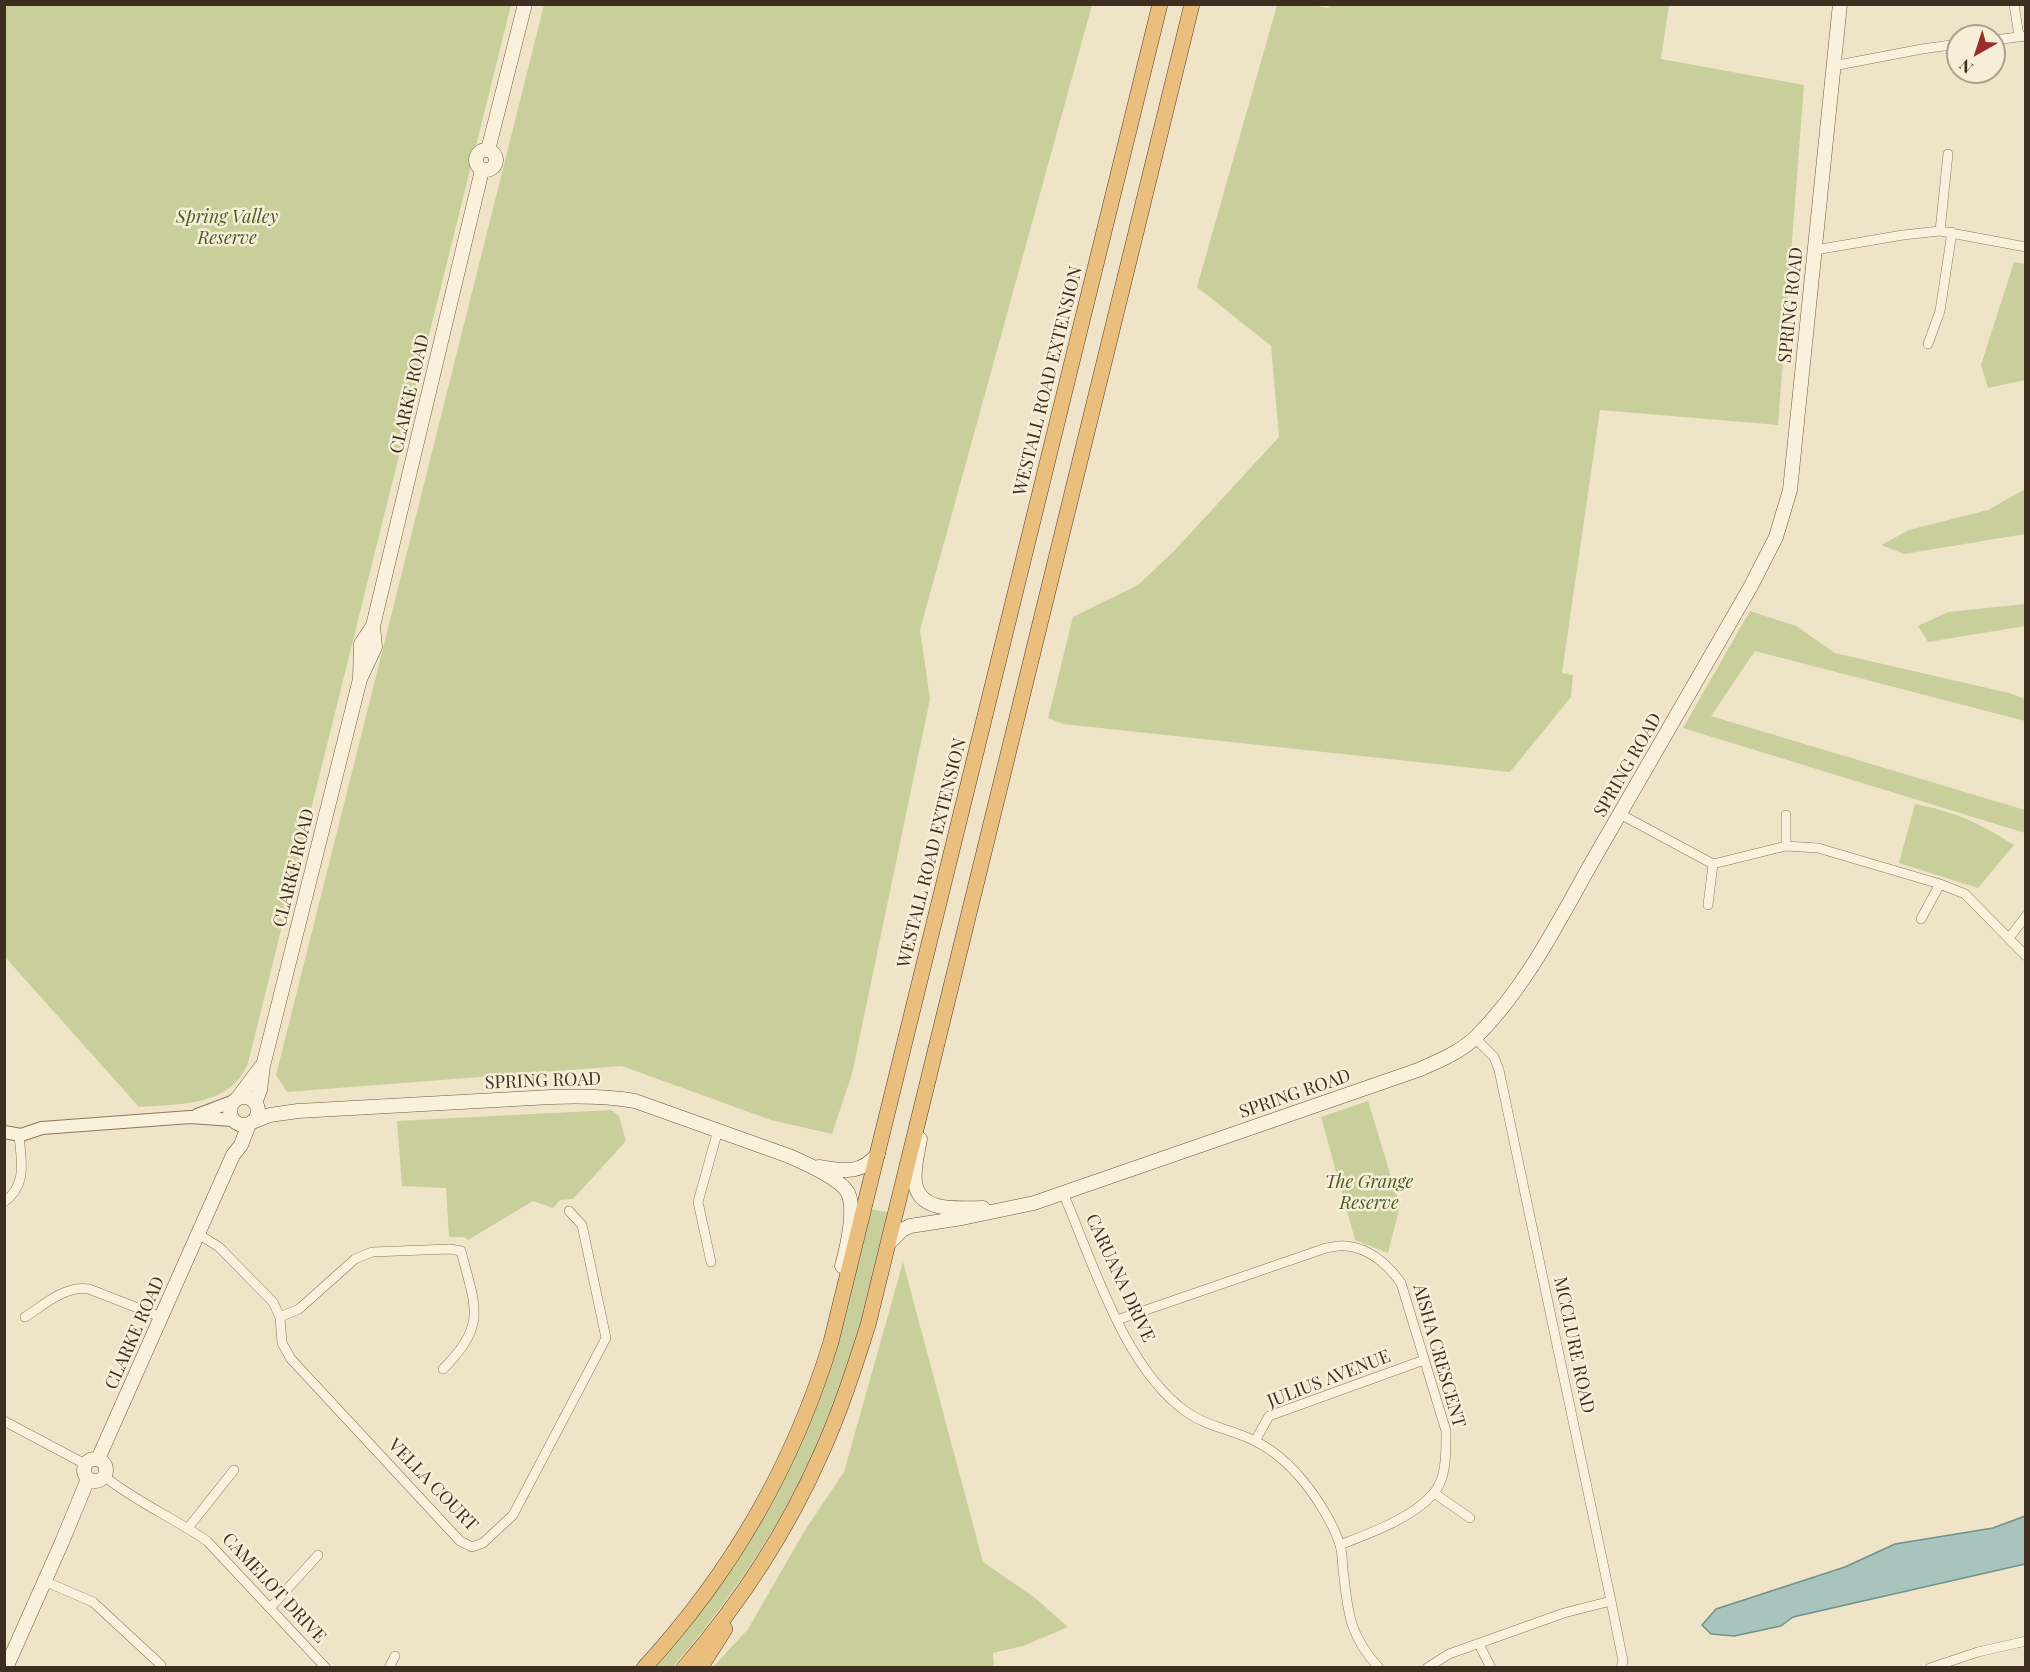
<!DOCTYPE html>
<style>
body{margin:0}
#map{position:relative;width:2030px;height:1672px;overflow:hidden;background:#f0e4c8;font-family:"Playfair Display",serif}
canvas{display:block}
.frame{position:absolute;inset:0;border:6px solid #3d2e20;pointer-events:none}
.north{position:absolute;left:1946px;top:24px;width:60px;height:60px;box-sizing:border-box;background:#f7eed8;border:2px solid #ada18e;border-radius:50%;rotate:219deg;font-size:16px;font-weight:700;line-height:24px;text-align:center;color:#3d2e20}
.north::after{content:'';display:block;margin:auto;width:21px;height:27px;background:#9e2a2b;clip-path:polygon(50% 0,100% 100%,50% 72%,0 100%)}
</style>
<div id="map">
<canvas width="2030" height="1672"></canvas>
<div class="frame"></div>
<div class="north">N</div>
</div>
<script>
const ctx = document.querySelector('canvas').getContext('2d');
ctx.lineJoin = 'round';
function fill(path, color) {
  ctx.fillStyle = color;
  ctx.fill(path, 'evenodd');
}
function trace(path, color, width, dash) {
  ctx.strokeStyle = color;
  ctx.lineWidth = width;
  ctx.lineCap = dash ? 'butt' : 'round';
  ctx.setLineDash(dash || []);
  ctx.stroke(path);
}
function write(font, color, halo, rows, align = 'center') {
  ctx.font = font + ' "Playfair Display",serif';
  ctx.lineWidth = 5;
  ctx.setLineDash([]);
  ctx.textBaseline = 'middle';
  ctx.strokeStyle = halo;
  ctx.fillStyle = color;
  for (const [text, x, y, turn = 0] of rows) {
    ctx.save();
    ctx.translate(x, y);
    ctx.rotate((+turn || 0) * Math.PI / 180);
    ctx.textAlign = isNaN(turn) ? turn : align;
    if (halo) ctx.strokeText(text, 0, 0);
    ctx.fillText(text, 0, 0);
    ctx.restore();
  }
}
const green = new Path2D(`
 M1331,4L1669,5L1661,59L1804,85L1778,425L1600,410L1562,673L1573,675L1571,697L1510,772L1063,724L1048,718L1073,617L1138,585L1174,551L1279,437L1271,346L1197,287L1277,5H1313L1328,8Z
 M4,5H511L248,1063C231,1107 178,1104 139,1107L5,957Z
 M544,5H1092L920,630L930,699L852,1074L832,1134L771,1120L622,1066L287,1092L276,1075Z
 M2014,262L2025,264V380L1988,388L1981,365Z
 M2025,489V534L1904,554L1881,545L1909,530L1988,510Z
 M2025,604V626L1928,642L1918,626L1948,612Z
 M1750,611L1796,626L1835,653L2009,693L2025,699V721L1755,651L1711,716L2025,810V833L1683,728Z
 M1915,804C1954,811 1981,824 2014,845L1978,888L1899,863Z
 M1368,1101L1400,1206L1388,1253L1355,1240L1321,1117Z
 M611,1110L619,1116L626,1141L573,1199L560,1200L553,1208L533,1201L468,1240L464,1237H449L446,1188L402,1186L397,1121Z
 M870,1209L891,1213C878,1265 865,1316 849,1367C811,1478 749,1579 673,1667L655,1668L689,1628L737,1562L765,1515L794,1459Z
 M903,1262L983,1562L1034,1597L1068,1627L1023,1646L993,1653L994,1667H713L748,1629L805,1530L844,1472Z`);
const water = new Path2D(`
 M2025,1516V1564L1793,1617L1781,1626L1734,1636L1711,1634L1702,1625L1716,1609L1845,1567L1895,1544L1993,1528Z`);
const minor = new Path2D(`
 M2014,4L2019,36
 M1994,40L2026,36
 M1833,66L1922,49L1958,44
 M1940,231L1948,154
 M1815,250L1903,235L1940,231L2026,247
 M1928,344L1940,311L1952,232
 M1620,814L1713,864L1786,846L1818,848L1940,884L1965,894L2026,956
 M1786,815V846
 M1708,905L1713,864
 M1921,919L1940,884
 M2009,938L2026,916
 M1475,1038L1494,1057L1499,1070L1611,1601L1623,1661L1621,1668
 M1063,1193C1093,1262 1124,1369 1188,1413C1208,1427 1233,1430 1255,1441C1273,1450 1291,1466 1304,1482C1317,1498 1334,1525 1340,1545C1343,1555 1342,1567 1344,1577C1348,1616 1351,1637 1379,1668
 M4,1202C28,1185 21,1160 19,1135
 M198,1234L219,1247L273,1302L280,1317L282,1343L291,1359L460,1541L472,1547L483,1543L513,1515L606,1338L582,1225L569,1211
 M711,1262L698,1202L718,1130
 M25,1317C44,1305 65,1285 89,1289L161,1317
 M280,1317L299,1309L355,1259L372,1252L450,1249L461,1251C475,1306 488,1325 443,1369
 M1117,1320L1326,1248C1333,1247 1340,1245 1346,1246C1369,1248 1388,1265 1401,1283L1446,1431C1446,1451 1447,1479 1433,1494C1411,1519 1370,1533 1340,1545
 M4,1421L85,1464
 M1255,1441L1269,1416L1424,1360
 M104,1476C136,1502 174,1518 207,1541L326,1668
 M1434,1493L1470,1518
 M188,1528L234,1470
 M44,1581L93,1602L161,1665L160,1668
 M271,1607L318,1555
 M1479,1644L1491,1668
 M389,1668L395,1656
 M1427,1668L1449,1654L1564,1613L1611,1601
 M1930,1668L1978,1652L2026,1641`);
const tertiary = new Path2D(`
 M197,1115L234,1101
 M4,1132L21,1135L42,1128L190,1117L233,1120`);
const secondary = new Path2D(`
 M476 160a10 10 0 1 1 20 0a10 10 0 1 1-20 0Z
 M488,150L525,4
 M360,679L375,647L373,626L482,170
 M230 1111a14 14 0 1 1 28 0a14 14 0 1 1-28 0Z
 M237,1099L261,1067
 M255,1103L260,1090L263,1066L360,679L361,644L373,626
 M252,1122L270,1115L298,1111L551,1097C579,1096 607,1096 635,1101L789,1156C803,1162 841,1179 848,1193C856,1210 847,1248 842,1266
 M920,1139C918,1152 913,1168 915,1182C919,1214 960,1208 983,1208
 M819,1167C844,1171 860,1175 878,1154
 M889,1243L902,1230L910,1226L962,1218L1034,1203L1418,1070C1439,1061 1461,1052 1477,1036C1526,987 1558,922 1592,862C1645,770 1698,678 1751,586L1776,537L1790,490L1840,4
 M84 1470a11 11 0 1 1 22 0a11 11 0 1 1-22 0Z
 M98,1459L233,1155L241,1145L249,1124
 M6,1668L62,1542L88,1479`);
const trunk = new Path2D(`
 M644,1668C732,1572 793,1466 831,1342L1160,4
 M684,1668C739,1604 787,1531 821,1454C840,1412 854,1369 868,1325L1192,4
 M700,1668L725,1629`);
const parkNames = [
 ["Spring Valley",227,217],
 ["Reserve",227,238],
 ["The Grange",1369,1182],
 ["Reserve",1369,1203]
];
const streetNames = [
 ["SPRING ROAD",1791,305,-84],
 ["WESTALL ROAD EXTENSION",1048,381,-76],
 ["CLARKE ROAD",410,394,-77],
 ["SPRING ROAD",1628,765,-60],
 ["WESTALL ROAD EXTENSION",932,853,-76],
 ["CLARKE ROAD",294,868,-76],
 ["SPRING ROAD",543,1081,-2],
 ["SPRING ROAD",1295,1094,-19],
 ["CARUANA DRIVE",1120,1278,65],
 ["CLARKE ROAD",135,1333,-66],
 ["MCCLURE ROAD",1574,1345,78],
 ["AISHA CRESCENT",1439,1356,74],
 ["JULIUS AVENUE",1329,1379,-21],
 ["VELLA COURT",433,1485,46],
 ["CAMELOT DRIVE",274,1588,47]
];
fill(green, '#c9cf9b');
fill(water, '#a9c4bc');
trace(water, '#6f938a', 1.5);
trace(minor, '#8d765c', 10);
trace(tertiary, '#8d765c', 14);
trace(secondary, '#6f573f', 15);
trace(trunk, '#5b4430', 16);
trace(minor, '#faf1dc', 9);
trace(tertiary, '#faf1dc', 12);
trace(secondary, '#faf1dc', 14);
trace(trunk, '#eabe7c', 15);
write('italic 18px', '#4d5a26', '#f7eed8', parkNames);
write('18px', '#3d2e20', '#f7eed8', streetNames);
</script>
